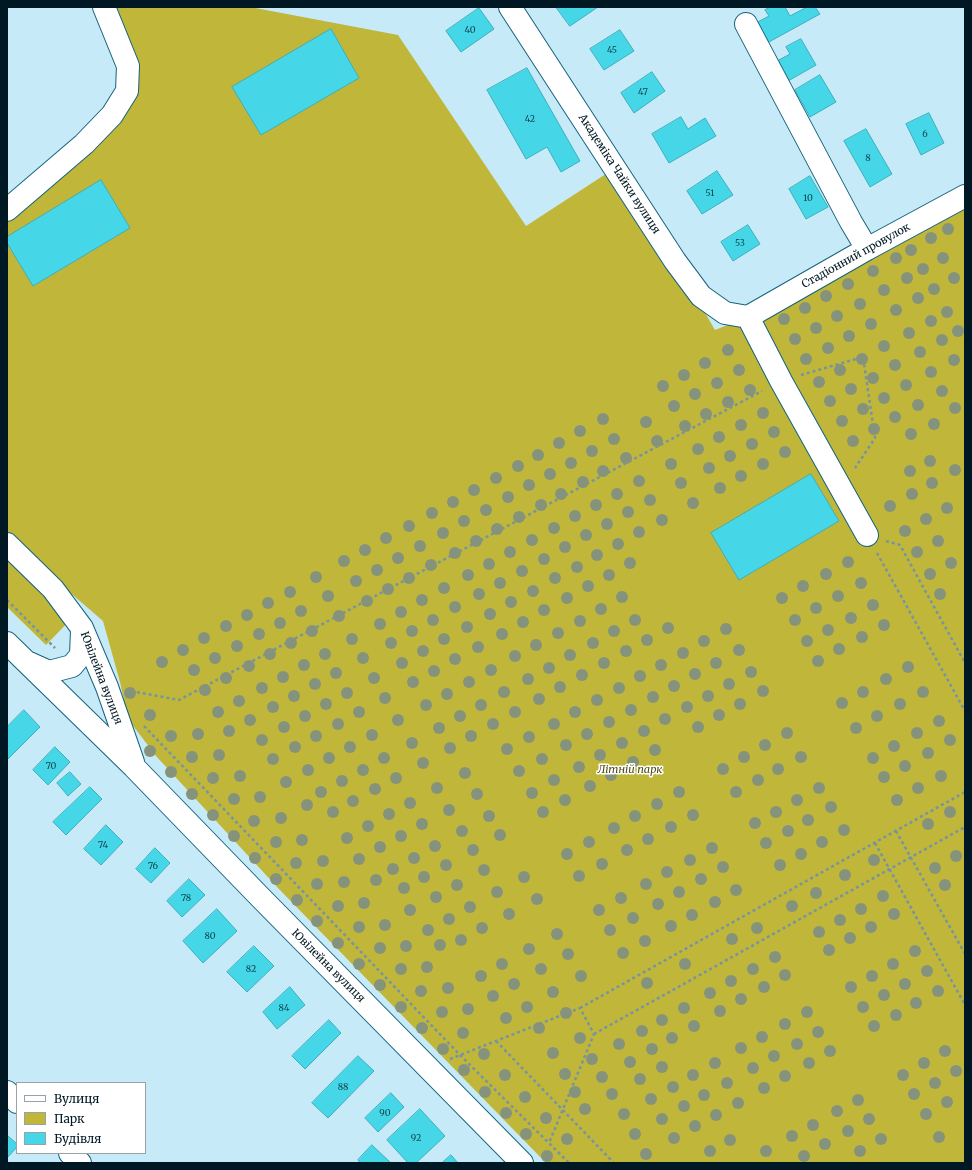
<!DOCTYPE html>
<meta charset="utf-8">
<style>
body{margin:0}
#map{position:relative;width:972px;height:1170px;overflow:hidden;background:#c7eaf8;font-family:Merriweather,serif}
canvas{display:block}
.frame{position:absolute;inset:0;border:8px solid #001823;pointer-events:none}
.legend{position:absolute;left:16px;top:1082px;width:130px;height:72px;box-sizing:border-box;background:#fff;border:1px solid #99a3a7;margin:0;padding:5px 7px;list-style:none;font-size:12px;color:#001823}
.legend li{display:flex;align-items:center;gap:8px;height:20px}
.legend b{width:20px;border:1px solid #99a3a7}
</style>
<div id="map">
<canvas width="972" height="1170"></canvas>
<div class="frame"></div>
<ul class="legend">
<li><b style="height:5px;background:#fff"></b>Вулиця</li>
<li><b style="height:11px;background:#bfb63a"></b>Парк</li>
<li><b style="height:11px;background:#45d7e7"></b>Будівля</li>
</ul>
</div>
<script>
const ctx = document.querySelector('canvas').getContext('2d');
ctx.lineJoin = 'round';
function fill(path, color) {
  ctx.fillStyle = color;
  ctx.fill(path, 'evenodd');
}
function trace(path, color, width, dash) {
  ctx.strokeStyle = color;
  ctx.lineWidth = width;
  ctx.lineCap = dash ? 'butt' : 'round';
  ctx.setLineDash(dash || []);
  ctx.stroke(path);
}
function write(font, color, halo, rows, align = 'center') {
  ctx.font = font + ' Merriweather,serif';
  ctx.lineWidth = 3;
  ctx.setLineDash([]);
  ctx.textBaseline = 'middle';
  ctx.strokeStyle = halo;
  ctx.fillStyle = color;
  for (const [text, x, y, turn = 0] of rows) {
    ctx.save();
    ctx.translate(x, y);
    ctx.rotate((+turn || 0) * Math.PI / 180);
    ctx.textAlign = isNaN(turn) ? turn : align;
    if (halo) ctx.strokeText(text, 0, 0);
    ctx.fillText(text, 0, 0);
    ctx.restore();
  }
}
const green = new Path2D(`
 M104,7H250L398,35L526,226L615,168L675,261L715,330L748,317L965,197V1163H546L278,888L156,756L128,719L120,682L103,621L59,583L7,531V210L127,91Z
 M7,548L75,615L46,645L7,607Z`);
const building = new Path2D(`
 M556,7H598L570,26Z
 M771,7H785L790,16L807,7H815L820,14L767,43L756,23L769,16L765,10Z
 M479,8L494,29L461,52L446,31Z
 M331,29L359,78L261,135L232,87Z
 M620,30L634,51L604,70L590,49Z
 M801,39L816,65L788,81L777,61L790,54L786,47Z
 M527,68L580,161L561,172L547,147L526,159L487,90Z
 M652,72L665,91L634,113L621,93Z
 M820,75L836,102L810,117L795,90Z
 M929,113L944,143L921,155L906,124Z
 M681,117L688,129L705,118L716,136L669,163L652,134Z
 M866,129L892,174L870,187L844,141Z
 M717,171L733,195L702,214L687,191Z
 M810,176L828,207L806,219L789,189Z
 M101,180L130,228L33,286L7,243V237Z
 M748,225L760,244L733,261L721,242Z
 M811,474L839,521L739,580L711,533Z
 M24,710L40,727L7,760V727Z
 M55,747L70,762L48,785L33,770Z
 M70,772L81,784L68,796L57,783Z
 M90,787L102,799L66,835L53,822Z
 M106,825L123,842L101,865L84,849Z
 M155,848L170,863L151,883L136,869Z
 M189,879L205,895L182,917L167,901Z
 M217,909L237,931L203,963L183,941Z
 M254,946L274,966L247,992L227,972Z
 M290,987L305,1005L277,1029L263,1012Z
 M329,1020L341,1033L305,1069L292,1056Z
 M358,1056L374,1071L328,1118L312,1103Z
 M391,1093L404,1107L378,1132L365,1118Z
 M420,1109L445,1136L416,1163H408L387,1140Z
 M7,1135L17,1144V1147L7,1158Z
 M372,1145L391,1163H360L358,1160Z
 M451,1155L458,1163H442Z`);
const path = new Path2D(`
 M801,375L863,357L875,438L855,468
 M886,541L900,545L965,663
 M877,553L965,711
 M7,600L55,648
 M131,691L179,700L762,391
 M144,726L460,1055L569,1163
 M896,831L965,954
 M875,843L965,1005
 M580,1008L965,792
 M594,1034L965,827
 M496,1041L614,1163
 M450,1059L580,1008L594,1034L549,1143`);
const minor = new Path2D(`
 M510,7L675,261L701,296L725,313L748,317
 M746,24L851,222L867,249
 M7,210L84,144L112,115L127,91L128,66L104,7
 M748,317L867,249L965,196
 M748,317L781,381L867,535
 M7,544L53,589L82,628L107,687L133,762
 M7,643L134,767L260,897L522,1163
 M29,663L49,672L72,666L81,655L82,630
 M7,1092L17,1102
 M70,1153L80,1163`);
const trees = [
 [948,229],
 [931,238],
 [911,250],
 [896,258],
 [943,258],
 [923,269],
 [873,271],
 [907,278],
 [954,278],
 [848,284],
 [934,289],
 [884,290],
 [826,296],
 [918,298],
 [860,304],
 [805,308],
 [896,310],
 [947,312],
 [837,316],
 [784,319],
 [931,321],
 [871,324],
 [816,328],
 [958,331],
 [909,333],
 [849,336],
 [795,339],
 [942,340],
 [884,346],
 [828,348],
 [728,350],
 [920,352],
 [806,359],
 [862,359],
 [954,360],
 [705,363],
 [895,365],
 [739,370],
 [840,370],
 [931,372],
 [684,375],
 [873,378],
 [819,382],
 [717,383],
 [906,385],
 [663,386],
 [851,389],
 [750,390],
 [942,391],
 [695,394],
 [884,398],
 [830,401],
 [728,402],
 [918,405],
 [674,406],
 [955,408],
 [863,409],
 [763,413],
 [706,414],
 [895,417],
 [603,419],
 [842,421],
 [646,422],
 [934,424],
 [741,425],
 [685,426],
 [874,429],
 [580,431],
 [774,432],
 [911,434],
 [719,437],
 [614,439],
 [657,441],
 [853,441],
 [559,443],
 [752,444],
 [698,449],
 [592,451],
 [785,452],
 [538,455],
 [730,456],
 [626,458],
 [930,461],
 [571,463],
 [671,464],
 [763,464],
 [518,466],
 [709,468],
 [955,470],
 [603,471],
 [910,471],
 [550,474],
 [741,476],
 [496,478],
 [639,481],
 [583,482],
 [681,483],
 [932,483],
 [529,485],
 [720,488],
 [474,490],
 [561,494],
 [617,494],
 [912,494],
 [508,497],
 [650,500],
 [453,502],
 [693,503],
 [541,505],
 [596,505],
 [890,506],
 [947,508],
 [486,510],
 [628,512],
 [432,513],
 [575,516],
 [519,517],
 [926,519],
 [662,520],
 [464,521],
 [607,524],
 [409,526],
 [554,528],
 [497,529],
 [905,531],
 [639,532],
 [443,533],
 [586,535],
 [386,538],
 [532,540],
 [476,541],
 [938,541],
 [618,544],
 [420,546],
 [565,547],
 [365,550],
 [510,552],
 [917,552],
 [455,553],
 [597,555],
 [398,558],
 [544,559],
 [344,561],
 [848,562],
 [630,563],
 [951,563],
 [489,564],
 [431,565],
 [577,567],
 [377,570],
 [522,571],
 [826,574],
 [930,574],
 [468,575],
 [609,575],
 [316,577],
 [409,578],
 [555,578],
 [356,581],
 [500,583],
 [861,583],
 [588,586],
 [803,586],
 [444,588],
 [388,589],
 [533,591],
 [290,592],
 [479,594],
 [940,594],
 [328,596],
 [838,596],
 [622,597],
 [567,598],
 [782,598],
 [422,600],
 [367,601],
 [511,602],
 [268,603],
 [873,605],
 [455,607],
 [816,608],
 [601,609],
 [544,610],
 [301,611],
 [401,612],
 [490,614],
 [247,615],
 [339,616],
 [851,618],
 [433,620],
 [635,620],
 [795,620],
 [580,621],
 [523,622],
 [280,623],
 [380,624],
 [884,625],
 [226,626],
 [467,627],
 [668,628],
 [726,629],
 [828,630],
 [312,631],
 [412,631],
 [614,631],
 [558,633],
 [259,634],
 [502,634],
 [862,637],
 [204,638],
 [352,639],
 [444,639],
 [647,640],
 [704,641],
 [807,641],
 [291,643],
 [391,643],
 [593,643],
 [536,645],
 [237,646],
 [478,647],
 [839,649],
 [183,650],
 [739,650],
 [423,651],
 [626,651],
 [683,653],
 [270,654],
 [325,654],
 [570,655],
 [515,656],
 [215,658],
 [363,658],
 [455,659],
 [818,661],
 [162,662],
 [402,663],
 [604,663],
 [716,663],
 [304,665],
 [661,665],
 [249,666],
 [908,667],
 [549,668],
 [194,670],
 [491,670],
 [434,671],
 [751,672],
 [336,673],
 [695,674],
 [582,675],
 [640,676],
 [283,677],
 [226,678],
 [374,678],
 [528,679],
 [886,679],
 [413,682],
 [469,682],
 [315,684],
 [729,684],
 [674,686],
 [560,687],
 [262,688],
 [619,688],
 [205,690],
 [763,691],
 [504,692],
 [863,692],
 [923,692],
 [130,693],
 [347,693],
 [447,694],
 [294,696],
 [708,696],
 [653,697],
 [385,698],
 [539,699],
 [597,700],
 [239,701],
 [842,703],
 [326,704],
 [740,704],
 [900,704],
 [426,705],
 [481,705],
 [273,707],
 [687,707],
 [631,710],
 [218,712],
 [359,712],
 [515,712],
 [575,712],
 [150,715],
 [719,715],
 [305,716],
 [460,716],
 [877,716],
 [665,719],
 [250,720],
 [398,720],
 [939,721],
 [609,722],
 [338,724],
 [493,724],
 [554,724],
 [284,727],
 [698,727],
 [439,728],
 [856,728],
 [229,731],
 [644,731],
 [787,733],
 [917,733],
 [198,734],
 [587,734],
 [372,735],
 [171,736],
 [316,736],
 [471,736],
 [529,737],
 [262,740],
 [950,740],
 [412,743],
 [622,743],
 [566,745],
 [765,745],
 [894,746],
 [295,747],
 [350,747],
 [450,748],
 [507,749],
 [655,750],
 [150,751],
 [928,753],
 [219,755],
 [600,755],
 [192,757],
 [744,757],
 [801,757],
 [329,758],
 [384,758],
 [873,758],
 [273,759],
 [542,759],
 [633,762],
 [423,763],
 [905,766],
 [579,767],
 [723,769],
 [778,769],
 [308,770],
 [363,770],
 [519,771],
 [171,772],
 [465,773],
 [611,775],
 [240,776],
 [941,776],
 [884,777],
 [213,778],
 [396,778],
 [554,780],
 [758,780],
 [342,781],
 [286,782],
 [590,786],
 [437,788],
 [819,788],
 [918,788],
 [375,789],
 [321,792],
 [679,792],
 [736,792],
 [532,793],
 [192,794],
 [477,794],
 [260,797],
 [234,799],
 [565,800],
 [797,800],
 [897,800],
 [353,801],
 [410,803],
 [657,804],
 [307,805],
 [831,807],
 [449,810],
 [333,812],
 [543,812],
 [776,812],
 [950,812],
 [389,814],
 [213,815],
 [693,815],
 [489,816],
 [635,816],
 [281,818],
 [808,820],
 [254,821],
 [755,823],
 [422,824],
 [928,824],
 [368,826],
 [671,827],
 [614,828],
 [844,830],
 [462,831],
 [788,831],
 [500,835],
 [234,836],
 [401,836],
 [347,838],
 [648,839],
 [302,840],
 [276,842],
 [589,842],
 [822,842],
 [766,843],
 [435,846],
 [380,847],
 [712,848],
 [473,850],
 [627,850],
 [567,854],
 [801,854],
 [956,856],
 [255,858],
 [414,858],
 [359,859],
 [690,860],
 [874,860],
 [323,861],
 [296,863],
 [602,864],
 [446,865],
 [780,865],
 [723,867],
 [935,868],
 [393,869],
 [484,870],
 [667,872],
 [845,875],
 [579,876],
 [424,877],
 [524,877],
 [276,879],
 [701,879],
 [376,880],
 [344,882],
 [317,884],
 [646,884],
 [457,885],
 [945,885],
 [404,888],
 [736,890],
 [497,892],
 [679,892],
 [816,893],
 [883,896],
 [436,897],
 [621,898],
 [537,899],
 [297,900],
 [715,902],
 [364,903],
 [658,904],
 [338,906],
 [792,906],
 [470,907],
 [861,909],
 [410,910],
 [599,910],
 [509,914],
 [894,914],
 [692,915],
 [633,918],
 [449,919],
 [840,920],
 [317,921],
 [385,925],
 [671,926],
 [359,927],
 [871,927],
 [482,928],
 [757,928],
 [428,930],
 [610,930],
 [819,932],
 [557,934],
 [850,938],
 [732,939],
 [461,940],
 [645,941],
 [338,943],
 [440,945],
 [406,946],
 [380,948],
 [529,949],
 [829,950],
 [915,951],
 [623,953],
 [568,954],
 [775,957],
 [359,964],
 [502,964],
 [685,964],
 [893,964],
 [427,967],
 [401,969],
 [541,969],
 [753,969],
 [927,971],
 [785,975],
 [481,976],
 [581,976],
 [872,976],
 [731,981],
 [647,983],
 [514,984],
 [905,984],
 [380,985],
 [764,987],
 [851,987],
 [448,988],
 [421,991],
 [938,991],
 [553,992],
 [710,993],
 [884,995],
 [493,996],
 [741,999],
 [916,1003],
 [401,1007],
 [527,1007],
 [863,1007],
 [684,1008],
 [468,1009],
 [720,1011],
 [442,1012],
 [807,1012],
 [566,1013],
 [896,1015],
 [506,1018],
 [662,1020],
 [785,1024],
 [694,1026],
 [874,1026],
 [422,1028],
 [539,1028],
 [642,1031],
 [818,1032],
 [463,1033],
 [762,1037],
 [580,1038],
 [672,1038],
 [619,1044],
 [797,1044],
 [741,1048],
 [443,1049],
 [652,1049],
 [830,1051],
 [945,1051],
 [553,1053],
 [484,1054],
 [774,1056],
 [592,1059],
 [630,1062],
 [715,1063],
 [809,1063],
 [924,1063],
 [662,1067],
 [753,1068],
 [464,1070],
 [956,1071],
 [565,1074],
 [505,1075],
 [693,1075],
 [903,1075],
 [785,1076],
 [602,1077],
 [640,1079],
 [727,1083],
 [935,1083],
 [673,1087],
 [764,1088],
 [485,1092],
 [575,1092],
 [612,1094],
 [914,1094],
 [704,1095],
 [525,1097],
 [651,1099],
 [858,1100],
 [947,1102],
 [738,1103],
 [684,1106],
 [585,1109],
 [837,1111],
 [506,1113],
 [624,1114],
 [926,1114],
 [716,1115],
 [546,1118],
 [662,1119],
 [869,1119],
 [813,1125],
 [695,1126],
 [848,1131],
 [526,1134],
 [635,1134],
 [792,1136],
 [939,1137],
 [674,1138],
 [567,1139],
 [881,1139],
 [730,1140],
 [825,1144],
 [710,1151],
 [766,1151],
 [860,1151],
 [646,1154],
 [547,1156],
 [804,1156]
];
const numberNames = [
 ["40",470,30],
 ["45",612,50],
 ["47",643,92],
 ["42",530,119],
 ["6",925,134],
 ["8",868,158],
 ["51",710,193],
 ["10",808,198],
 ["53",740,243],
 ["70",51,766],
 ["74",103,845],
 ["76",153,866],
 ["78",186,898],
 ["80",210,936],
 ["82",251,969],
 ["84",284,1008],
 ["88",343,1087],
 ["90",385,1113],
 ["92",416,1138]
];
const streetNames = [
 ["Академіка Чайки вулиця",619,174,57],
 ["Стадіонний провулок",856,256,-29],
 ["Ювілейна вулиця",101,678,69],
 ["Ювілейна вулиця",328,966,45]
];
const parkNames = [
 ["Літній парк",630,770]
];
fill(green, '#bfb63a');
fill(building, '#45d7e7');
trace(building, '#3dafbc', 1);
trace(minor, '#15637c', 24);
trace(path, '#7694a1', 2.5, [3, 3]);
trace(minor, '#fff', 22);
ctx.fillStyle = '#85937c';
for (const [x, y] of trees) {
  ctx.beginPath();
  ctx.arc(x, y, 6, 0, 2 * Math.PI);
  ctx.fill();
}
write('9px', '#114854', null, numberNames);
write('11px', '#001823', '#fff', streetNames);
write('italic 11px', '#4f4c16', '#fff', parkNames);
</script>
